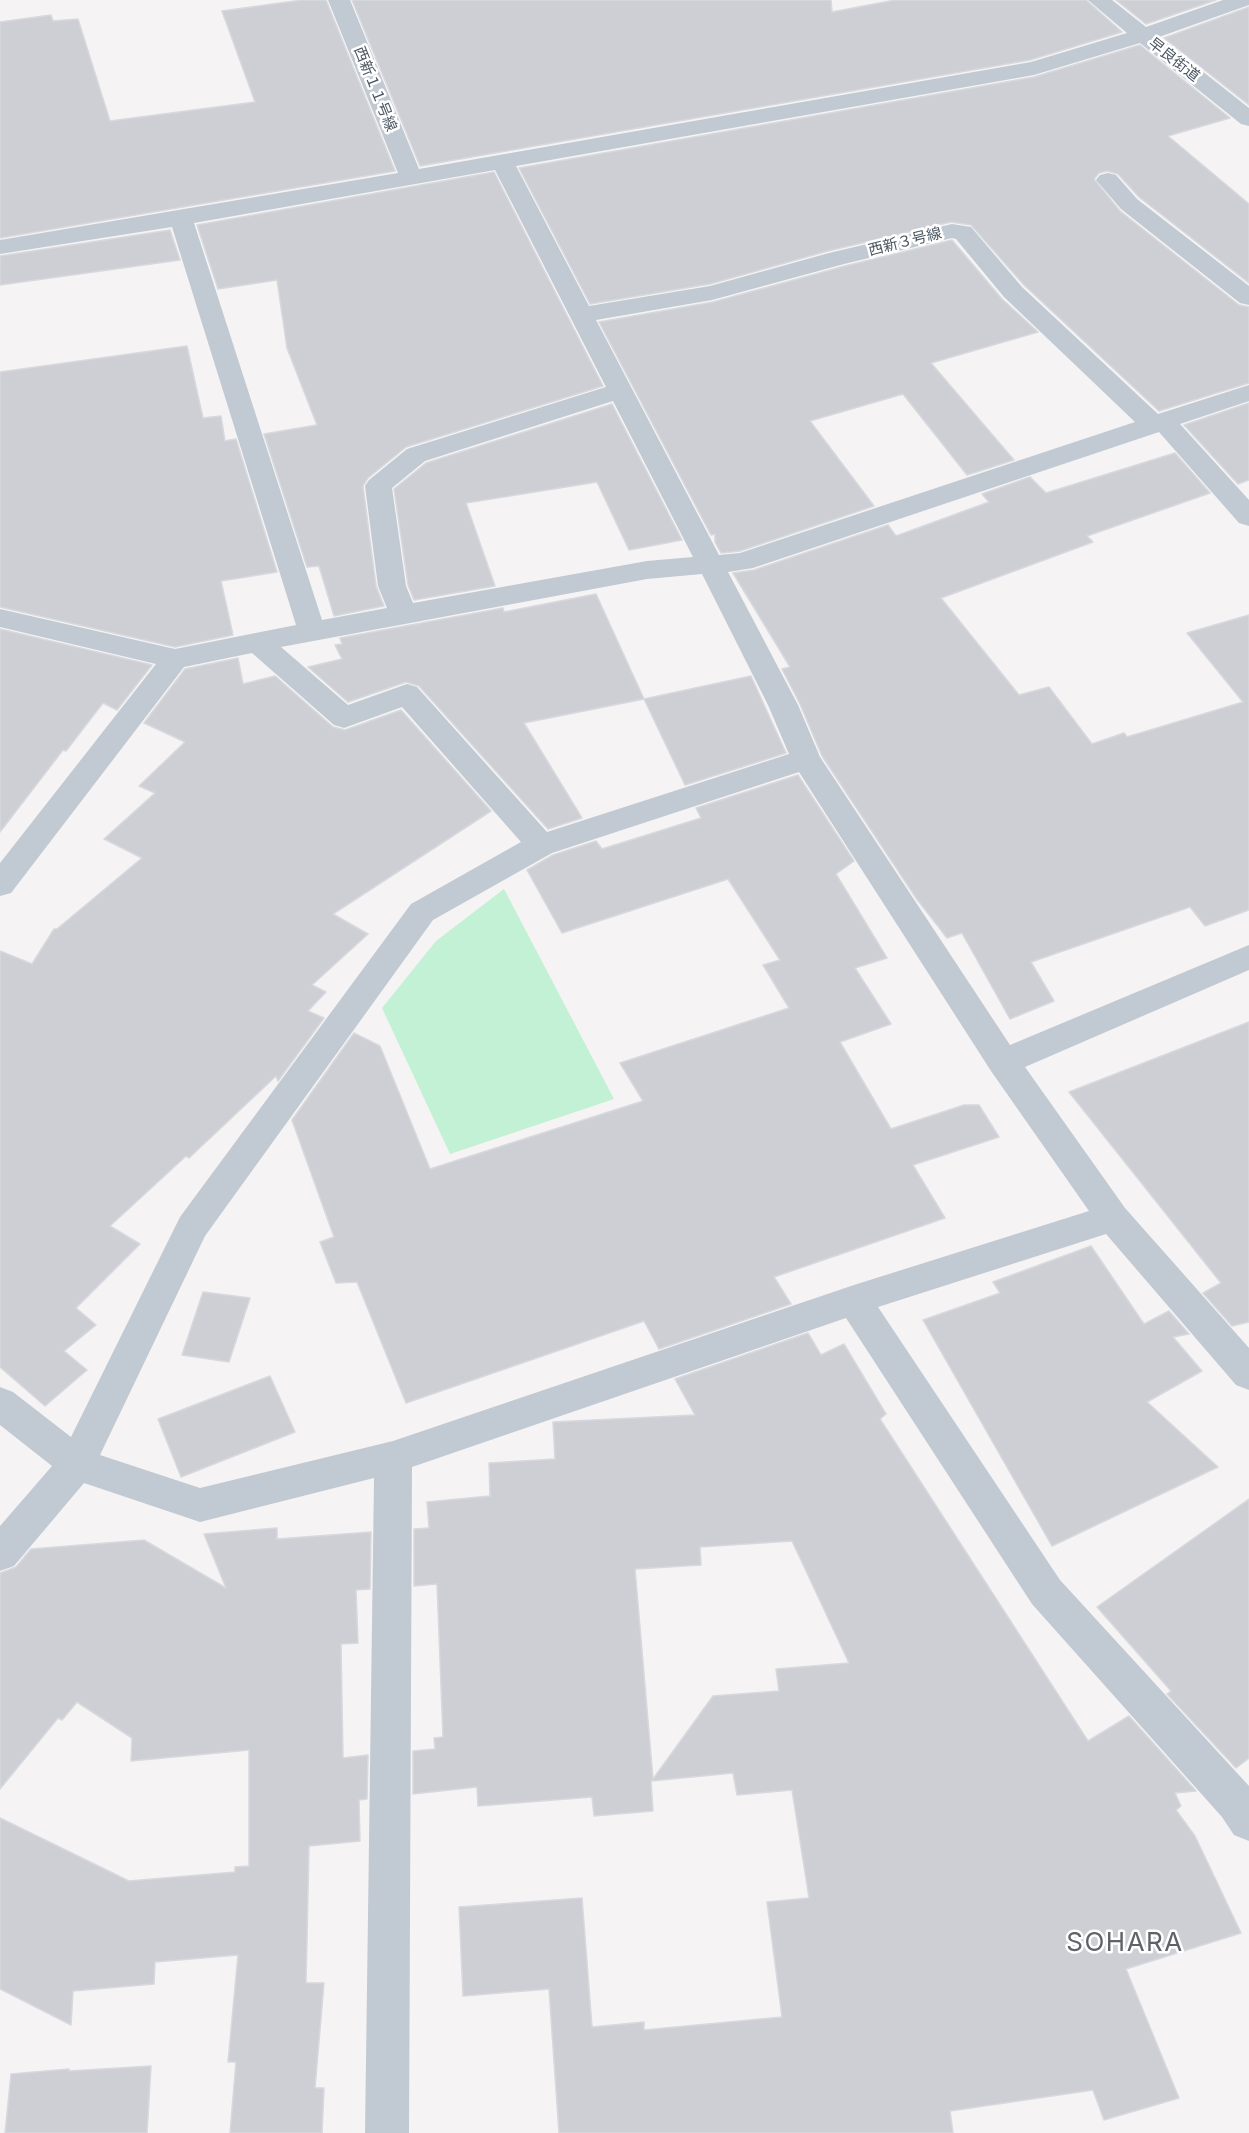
<!DOCTYPE html>
<meta charset="utf-8">
<style>
body{margin:0}
canvas{display:block;background:#f5f3f3}
</style>
<canvas width="1249" height="2133"></canvas>
<script>
const ctx = document.querySelector('canvas').getContext('2d');
ctx.lineJoin = 'round';
function fill(path, color) {
  ctx.fillStyle = color;
  ctx.fill(path, 'evenodd');
}
function trace(path, color, width, dash) {
  ctx.strokeStyle = color;
  ctx.lineWidth = width;
  ctx.lineCap = dash ? 'butt' : 'round';
  ctx.setLineDash(dash || []);
  ctx.stroke(path);
}
function write(font, color, halo, rows, align = 'center') {
  ctx.font = font + ' Inter,"Noto Sans JP",sans-serif';
  ctx.lineWidth = 5;
  ctx.setLineDash([]);
  ctx.textBaseline = 'middle';
  ctx.strokeStyle = halo;
  ctx.fillStyle = color;
  for (const [text, x, y, turn = 0] of rows) {
    ctx.save();
    ctx.translate(x, y);
    ctx.rotate((+turn || 0) * Math.PI / 180);
    ctx.textAlign = isNaN(turn) ? turn : align;
    if (halo) ctx.strokeText(text, 0, 0);
    ctx.fillText(text, 0, 0);
    ctx.restore();
  }
}
const green = new Path2D(`
 M504,889L614,1099L450,1154L382,1008L436,941Z`);
const building = new Path2D(`
 M302,0H326L395,171L0,238V22L51,15L53,21L78,19L110,121L255,102L222,11Z
 M352,0H831L832,12L895,0H1086L1122,32L1030,60L420,166Z
 M1116,0H1216L1146,24Z
 M1249,7V105L1164,38Z
 M1140,45L1230,118L1168,136L1249,204V283L1139,197L1118,174L1107,171L1099,173L1094,179L1120,211L1239,305L1249,307V383L1159,411L1024,285L971,225L951,222L828,251L710,284L590,304L519,168L1034,77Z
 M494,172L603,386L406,447L368,478L363,486L376,586L384,606L334,616L319,566L307,567L264,434L317,425L287,348L277,280L218,289L197,225Z
 M170,230L180,260L0,285V256Z
 M952,240L1002,299L1038,332L931,363L1014,460L967,475L903,394L810,421L874,506L740,551L721,553L715,542V534L711,535L599,322L713,302L845,266Z
 M187,346L203,418L221,416L225,441L236,439L277,572L221,581L233,635L175,647L0,607V372Z
 M1249,403V480L1238,484L1184,425Z
 M612,404L682,540L629,550L597,482L466,503L495,586L414,600L408,585L394,489L426,463Z
 M1175,453L1210,493L1087,536L1093,542L941,598L1019,695L1049,687L1092,744L1124,733L1127,737L1243,702L1187,633L1249,615V910L1205,926L1190,907L1031,962L1054,1001L1010,1019L962,933L947,938L916,898L822,756L800,704L782,669L790,667L733,573L754,570L888,525L896,536L989,502L982,494L1030,477L1046,493Z
 M596,594L644,699L524,723L582,818L548,829L419,686L406,682L348,702L308,667L342,659L335,645L342,644L340,638L503,608L504,612Z
 M0,629L152,665L117,710L103,703L66,751L63,750L0,832Z
 M238,658L243,684L275,676L333,727L345,730L401,710L491,811L333,914L368,934L312,985L326,992L308,1011L324,1018L278,1081L276,1076L189,1158L186,1156L110,1226L140,1244L76,1308L96,1325L64,1351L87,1370L45,1406L0,1367V951L32,964L54,929H57L142,858L104,839L155,793L139,786L185,742L144,723L185,669Z
 M751,676L786,753L685,785L644,699Z
 M798,775L854,861L836,874L887,958L855,968L891,1024L840,1042L891,1129L964,1105H979L999,1137L913,1165L945,1218L774,1277L791,1304L659,1349L644,1321L406,1403L357,1282L336,1283L320,1242L334,1237L292,1120L354,1033L380,1046L430,1169L643,1101L620,1063L789,1008L763,965L780,960L728,879L562,933L527,870L553,855L596,841L602,849L701,818L696,808Z
 M1249,1022V1322L1232,1326L1203,1293L1221,1283L1069,1092Z
 M1091,1246L1144,1324L1169,1311L1189,1334L1173,1337L1202,1371L1147,1402L1218,1467L1052,1546L923,1320L1000,1293L993,1282Z
 M203,1292L250,1298L229,1362L182,1355Z
 M808,1333L821,1355L844,1344L886,1414L880,1419L1088,1741L1129,1716L1196,1791L1175,1793L1181,1806L1176,1810L1195,1836L1241,1933L1126,1969L1179,2098L1104,2120L1093,2090L950,2111L953,2133H559L549,1989L463,1996L459,1907L582,1898L592,2027L644,2022V2030L782,2017L767,1902L809,1898L792,1790L737,1795L733,1773L651,1781L653,1811L594,1816L592,1797L478,1806L477,1787L413,1794V1751L435,1749L434,1738L443,1737L437,1584L414,1586V1529L429,1528L427,1502L490,1496L489,1463L555,1459L553,1422L695,1415L675,1379ZM792,1541L849,1663L776,1669L779,1691L713,1696L653,1779L635,1569L701,1565L700,1547Z
 M270,1376L295,1432L181,1477L158,1419Z
 M1249,1499V1758L1236,1768L1167,1694L1171,1691L1097,1607Z
 M277,1528V1539L371,1532L370,1589L356,1590L358,1643L341,1644L343,1758L368,1755L367,1799L359,1800L360,1841L309,1846L306,1983H324L315,2088H324L322,2133H230L236,2062H228L238,1955L155,1962L154,1984L73,1991L71,2025L0,1989V1818L129,1881L235,1872V1867L249,1866V1750L131,1761L132,1738L77,1702L62,1720L58,1718L0,1789V1573L16,1567L31,1549L144,1540L226,1588L204,1534Z
 M151,2066L147,2133H5L11,2074L69,2069V2071Z`);
const minor = new Path2D(`
 M328,0H350L419,169L1031,62L1127,33L1088,0H1112L1146,27L1223,0H1249V5L1159,37L1249,108V126L1241,124L1140,43L1034,75L516,166L589,306L710,286L829,253L952,224L971,227L1022,287L1158,414L1249,385V401L1180,424L1249,500V526L1239,523L1159,432L753,568L728,572L798,705L820,757L1010,1045L1249,945V970L1025,1067L1125,1208L1249,1348V1390L1236,1385L1106,1234L878,1307L1060,1580L1249,1786V1841L1234,1835L1222,1817L1032,1604L846,1318L412,1467L409,2133H365L374,1478L200,1522L84,1483L14,1566L0,1571V1526L52,1466L0,1425V1387L13,1392L71,1437L180,1217L411,904L521,842L402,707L344,728L334,725L252,653L184,667L11,893L0,896V863L156,664L0,627V609L175,649L296,625L172,227L0,254V240L398,173ZM495,170L606,387L407,449L369,480L365,486L378,586L387,608L322,620L194,223ZM952,238L956,239L1004,297L1135,422L740,553L719,555L596,320L712,300L844,264ZM613,401L693,557L647,561L413,603L406,586L392,488L425,461ZM702,574L768,705L789,754L547,832L417,687L407,684L348,705L281,647L647,579ZM799,772L991,1071L1089,1211L854,1285L393,1441L200,1488L100,1455L205,1236L433,920L552,853Z
 M1108,173L1116,175L1137,199L1249,286V305L1240,303L1121,209L1096,180L1100,175Z`);
const farStreetnames = [
 ["早良街道",1174,60,38],
 ["西新１１号線",375,89,68],
 ["西新３号線",905,242,-14]
];
const nearQuarternames = [
 ["SOHARA",1125,1943]
];
fill(green, '#c3f1d5');
fill(building, '#cdcfd5');
trace(building, '#d7d9de', 1.5);
fill(minor, '#c1cad2');
write('15px', '#4a5661', '#fff', farStreetnames);
ctx.letterSpacing = '1.5px';
write('26px', '#5f6368', '#fff', nearQuarternames);
ctx.letterSpacing = '0px';
</script>
